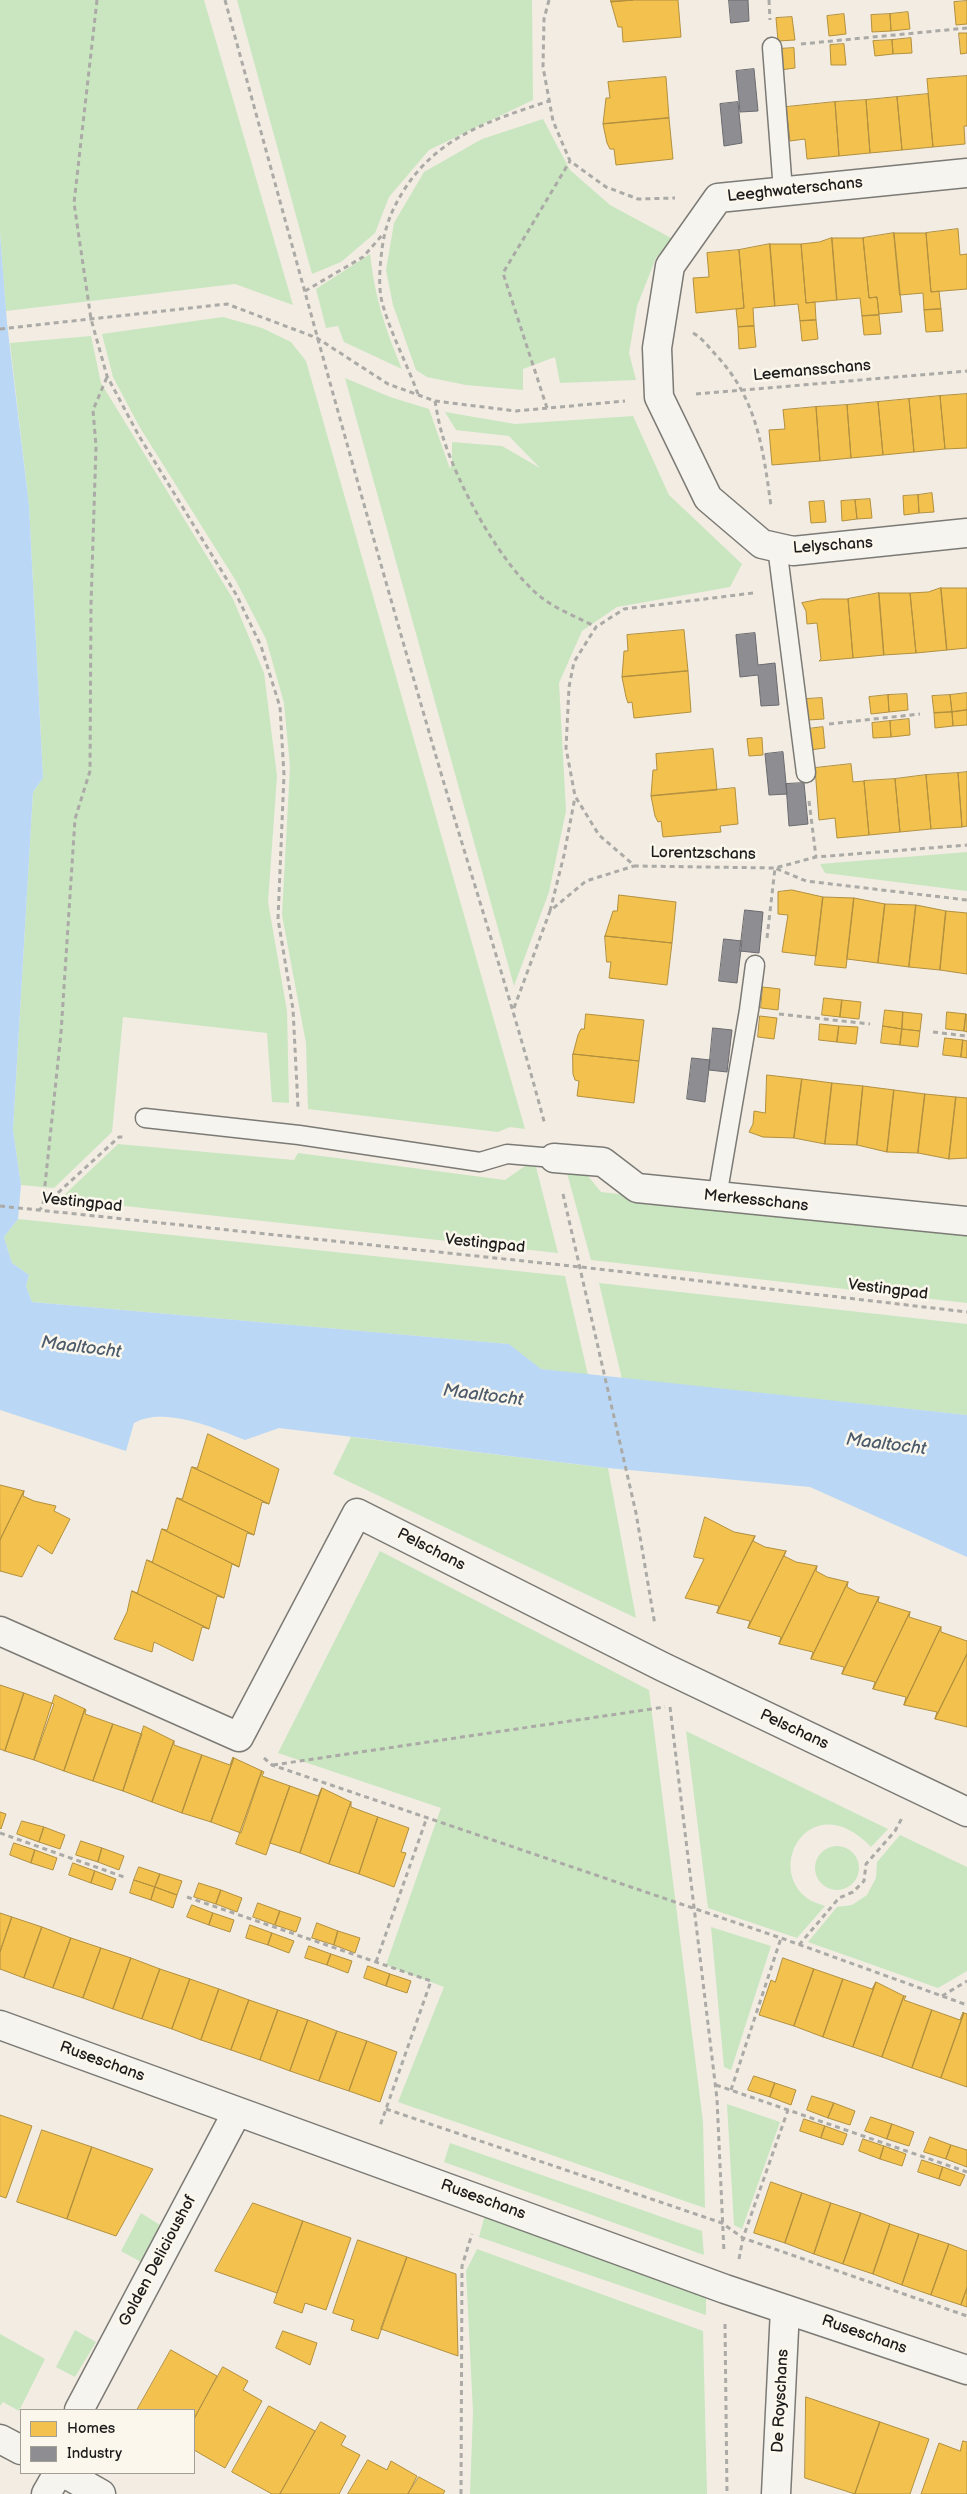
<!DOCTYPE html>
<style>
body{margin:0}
#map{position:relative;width:967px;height:2494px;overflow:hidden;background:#f2ece2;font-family:"Balsamiq Sans",sans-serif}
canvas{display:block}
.legend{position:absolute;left:20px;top:2409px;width:175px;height:65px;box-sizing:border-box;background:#fbf7ec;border:1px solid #a29f99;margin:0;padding:6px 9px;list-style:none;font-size:15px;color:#1c1c1c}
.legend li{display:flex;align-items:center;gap:10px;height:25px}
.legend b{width:25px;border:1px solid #a29f99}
</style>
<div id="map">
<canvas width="967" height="2494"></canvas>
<ul class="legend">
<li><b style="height:14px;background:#f2c14e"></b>Homes</li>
<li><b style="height:14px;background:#8d8d92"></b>Industry</li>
</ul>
</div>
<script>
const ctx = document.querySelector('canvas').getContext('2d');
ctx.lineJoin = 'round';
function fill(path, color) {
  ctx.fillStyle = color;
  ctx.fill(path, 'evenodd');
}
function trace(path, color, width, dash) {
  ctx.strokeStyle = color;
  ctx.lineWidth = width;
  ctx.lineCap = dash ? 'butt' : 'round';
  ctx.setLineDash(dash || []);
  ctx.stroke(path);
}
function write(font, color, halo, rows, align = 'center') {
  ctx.font = font + ' "Balsamiq Sans",sans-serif';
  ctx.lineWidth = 5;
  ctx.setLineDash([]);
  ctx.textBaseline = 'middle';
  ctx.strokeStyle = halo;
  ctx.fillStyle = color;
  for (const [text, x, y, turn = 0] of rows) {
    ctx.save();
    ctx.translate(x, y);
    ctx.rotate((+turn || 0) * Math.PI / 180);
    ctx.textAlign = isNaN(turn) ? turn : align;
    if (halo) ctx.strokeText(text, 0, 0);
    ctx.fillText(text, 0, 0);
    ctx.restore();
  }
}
const green = new Path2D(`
 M0,0H204L293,305L235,284L6,311L0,233Z
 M237,0H532L533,100L429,150L389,197L375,233L341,262L312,274Z
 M543,119L570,170L610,205L673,239L656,258L637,306L629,353L636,380L560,383L555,357L523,369V390L466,385L427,377L416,370L393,305L386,270L394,223L424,172L482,139Z
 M370,254C375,298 385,328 402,369L344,342L338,326L326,328L316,289Z
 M223,317L262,328L291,342L306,361L525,1129L510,1127L498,1132L308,1109L306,1043L282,915L290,767L284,703L266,639L236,581L139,426L113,377L102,334Z
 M91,336L101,383L233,599L264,673L277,776L268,902L287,1011L289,1103L272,1102L267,1033L123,1017L112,1132L54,1188L21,1185L13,1130L33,792L43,778L29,505L10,343Z
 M345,378L390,397L429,409L450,469L452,463V442L502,446L540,468L509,436L456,430L445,412L515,424L633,416L669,495L742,564L730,587L617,607L582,631L559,683L566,811L549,892L514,986Z
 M967,852V891L825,873L820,864Z
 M118,1144L294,1160L298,1153L505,1180L525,1166L536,1167L558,1253L60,1199Z
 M567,1173L587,1175L601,1192L967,1234V1303L591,1260Z
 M18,1219L565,1276L588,1375L540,1369L508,1344L32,1302L26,1286L29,1275L12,1263L4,1237Z
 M599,1283L967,1324V1415L622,1379Z
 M351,1437L608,1468L636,1618L333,1474Z
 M380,1551L649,1690L703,2122L705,2208L398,2102L444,1987L386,1965L441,1808L278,1753Z
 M686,1731L888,1829L871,1847C813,1786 764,1865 807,1898C812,1902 820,1904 825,1906L797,1938L708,1908Z
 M900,1835L967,1867V1971L938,1988L808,1942L837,1907L852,1905L867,1895L876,1878L877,1862Z
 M815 1868a22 22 0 1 1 44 0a22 22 0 1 1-44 0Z
 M711,1927L771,1946L731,2070L724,2067Z
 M727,2104L780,2122L742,2229L734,2225Z
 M450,2143L702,2231L704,2255L444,2162Z
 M141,2213L160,2225L141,2262L121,2251Z
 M485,2215L706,2292V2315L479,2237Z
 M477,2249L703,2331L707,2494H470L473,2412L466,2271Z
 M75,2330L96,2342L75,2377L56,2367Z
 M0,2334L45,2359L19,2411L3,2402L0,2406Z`);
const water = new Path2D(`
 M0,233L7,323L29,505L43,778L33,792L13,1130L21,1185L18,1219L4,1237L12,1263L29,1275L26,1286L32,1302L509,1344L541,1369L967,1415V1557L810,1487L608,1468L279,1428L245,1440C214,1428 165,1406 134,1423L126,1451L0,1410Z`);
const homes = new Path2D(`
 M611,0H633L611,2Z
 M633,0H678L681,37L623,42L622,27H618L611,2Z
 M967,1V24L956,25L954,2Z
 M908,12L910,29L891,31L890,14Z
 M844,14L846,34L829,36L827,16Z
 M890,14L891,31L872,32L871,15Z
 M792,17L795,40L778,41L776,18Z
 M959,33H967V53L961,54Z
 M911,38L912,53L893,54L892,40Z
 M892,40L893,54L875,56L873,41Z
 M844,44L846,65H831L830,45Z
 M794,48L795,68L780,70L778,49Z
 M967,76V126H964L965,144L933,147L927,79Z
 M666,77L669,118L603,124L606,98H610L608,82Z
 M928,94L933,147L902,150L897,97Z
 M897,97L902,150L870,153L866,100Z
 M866,100L870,153L839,156L835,102Z
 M835,102L839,156L807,159L805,139L790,141L786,107Z
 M669,118L673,159L616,165L614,149H610L607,143L603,124Z
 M958,229L960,255L967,254V289L931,292L926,233Z
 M894,233L902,312L879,314L877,297L869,298L863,238Z
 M894,233H926L931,292L939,291L941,309L924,310L923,293L900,295Z
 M832,238H863L869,298L877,297L879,315L862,316L860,298L837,300Z
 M832,238L837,300L806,303L801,244L819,242Z
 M770,244H801L806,303L815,302L816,320L800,321L798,304L775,306Z
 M770,244L775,306L753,308L754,326L738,327L736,309L744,308L739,250Z
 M739,250L744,308L696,313L693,278L709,277L707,253Z
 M941,309L943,331L926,332L924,310Z
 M879,315L881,334L864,335L862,316Z
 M816,320L818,339L802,341L800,321Z
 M754,326L756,347L739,349L738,327Z
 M967,394V448L945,449L940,396Z
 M940,396L945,449L914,452L909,399Z
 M909,399L914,452L883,455L878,402Z
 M878,402L883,455L851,458L847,405Z
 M847,405L851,458L820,461L816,407Z
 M816,407L820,461L772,465L769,430L785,429L783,410Z
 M932,493L934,512L919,513L918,495Z
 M918,495L919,513L904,515L903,496Z
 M870,499L872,518L857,519L855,500Z
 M855,500L857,519L842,521L841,501Z
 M824,501L826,522L811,523L809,502Z
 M941,588L947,650L916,653L910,593L928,592Z
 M941,588H967V648L947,650Z
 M879,593L884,655L853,658L848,599Z
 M879,593H910L916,653L884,655Z
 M821,599H848L853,658L819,661L821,659L817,623L807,624L806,611L802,603Z
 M684,630L688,671L622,677L624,651H628L627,635Z
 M688,671L691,712L634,718L632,702L628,703L626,697L622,677Z
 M967,693V710L952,712L950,695Z
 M907,694L908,710L889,712L888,695Z
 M888,695L889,712L871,714L869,697Z
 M950,695L952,712L934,713L932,696Z
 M822,698L824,719L808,720L806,699Z
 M967,710V725L953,726L952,712Z
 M952,712L953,726L935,728L934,713Z
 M909,719L910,735L891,737L890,721Z
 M890,721L891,737L873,738L872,723Z
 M823,727L825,748L810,750L808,729Z
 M762,738L763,755L749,756L747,739Z
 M713,749L717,790L651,796L653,770H657L656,754Z
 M851,764L853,782L864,781L869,835L837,838L835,818L819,820L815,768Z
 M967,772V826L962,827L958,773Z
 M958,773L962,827L931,829L926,775Z
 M926,775L931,829L900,832L895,779Z
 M895,779L900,832L869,835L864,781Z
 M735,788L738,824L720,826L721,832L663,837L661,821L658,822L655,816L651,796Z
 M792,890L823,897L816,956L782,952L788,915L778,914V892Z
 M619,895L676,902L672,943L605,936L613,911H617Z
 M823,897L854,898L846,968L815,965Z
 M854,898L885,904L878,963L847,959Z
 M885,904L916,905L909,967L878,963Z
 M916,905L946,911L940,970L909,967Z
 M946,911L967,913V974L940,970Z
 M605,936L672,943L667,985L609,978L611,962H607Z
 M763,987L780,989L778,1010L761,1008Z
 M824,998L842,1000L840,1017L822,1015Z
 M842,1000L861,1002L859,1019L840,1017Z
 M885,1010L903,1012L902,1029L883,1026Z
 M903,1012L922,1014L920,1031L902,1029Z
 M947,1012L966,1014L964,1031L946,1029Z
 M586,1014L644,1020L639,1061L573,1054L578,1035L581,1029H584Z
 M966,1014L967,1015V1032L964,1031Z
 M760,1016L777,1018L774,1039L758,1037Z
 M820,1024L839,1026L837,1042L819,1040Z
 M839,1026L858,1027L856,1044L837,1042Z
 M883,1026L902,1029L900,1045L881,1043Z
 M902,1029L920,1031L918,1047L900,1045Z
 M945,1038L963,1040L961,1057L943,1055Z
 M963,1040L967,1041V1058L961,1057Z
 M573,1054L639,1061L634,1103L577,1096L579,1081L575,1080L573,1074Z
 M767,1075L802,1079L794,1138L763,1137L749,1132L753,1124L754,1111L765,1113Z
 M802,1079L832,1083L825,1144L794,1138Z
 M832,1083L863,1086L857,1145L825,1144Z
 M863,1086L894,1090L887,1152L857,1145Z
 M894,1090L925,1094L918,1153L887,1152Z
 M925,1094L956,1097L949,1159L918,1153Z
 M956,1097L967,1098V1158L949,1159Z
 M208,1434L279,1469L269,1504L192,1467L197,1468Z
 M192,1467L269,1504L262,1502L254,1535L177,1498L182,1499Z
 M0,1485L24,1491L0,1540Z
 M24,1491L23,1496L34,1501L56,1506L54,1511L70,1519L52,1554L38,1545L22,1577L0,1571V1540Z
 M177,1498L254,1535L247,1533L239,1567L162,1529L167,1530Z
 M705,1517L734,1532L755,1536L717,1613L719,1606L685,1598L704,1559L694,1557Z
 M162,1529L239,1567L232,1564L224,1598L147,1560L152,1562Z
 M755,1536L753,1541L765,1547L786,1551L748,1628L750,1621L717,1613Z
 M786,1551L784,1556L796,1562L817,1566L779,1644L781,1637L748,1628Z
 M147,1560L224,1598L217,1596L209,1629L132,1591L137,1593Z
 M817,1566L816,1571L827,1577L848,1582L811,1659L813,1652L779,1644Z
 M848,1582L847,1587L858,1593L879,1597L842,1674L844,1667L811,1659Z
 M132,1591L209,1629L202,1627L193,1661L154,1642L152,1652L114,1639L127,1612Z
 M879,1597L878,1602L910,1612L873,1689L875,1682L842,1674Z
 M910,1612L909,1617L941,1627L904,1705L906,1697L873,1689Z
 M941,1627V1632L967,1641V1654L935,1719L937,1712L904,1705Z
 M967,1654V1727L935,1719Z
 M0,1685L24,1693L5,1751L0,1749Z
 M24,1693L54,1704L34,1760L5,1751Z
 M55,1695L85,1709L64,1771L34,1760Z
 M85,1709L86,1710L85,1714L113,1724L93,1781L64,1771Z
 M113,1724L142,1734L123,1791L93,1781Z
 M144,1726L174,1741L152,1802L123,1791Z
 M174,1741V1745L202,1755L182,1813L152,1802Z
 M202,1755L230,1765L233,1757L234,1758L211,1822L182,1813Z
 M234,1758L262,1771L241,1833L211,1822Z
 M262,1771L264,1772L262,1776L290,1786L266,1855L236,1844Z
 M290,1786L318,1796L322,1788L300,1853L270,1843Z
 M322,1788L351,1802L329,1864L300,1853Z
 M351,1802V1807L378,1817L359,1874L329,1864Z
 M0,1812L6,1814L1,1829L0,1828Z
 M378,1817L409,1828L401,1852L406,1853L394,1887L359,1874Z
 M22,1821L44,1827L39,1842L17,1834Z
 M44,1827L65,1835L60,1849L39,1842Z
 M81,1841L102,1848L98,1862L76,1855Z
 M14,1843L35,1850L31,1863L10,1855Z
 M102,1848L124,1856L119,1870L98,1862Z
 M35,1850L57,1858L53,1870L31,1863Z
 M73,1863L95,1871L91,1883L69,1875Z
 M139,1867L160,1874L155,1887L134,1880Z
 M95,1871L116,1879L112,1890L91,1883Z
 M160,1874L182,1881L177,1895L155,1887Z
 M134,1880L155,1887L151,1900L130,1893Z
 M199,1883L221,1890L216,1904L194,1897Z
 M155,1887L177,1895L173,1908L151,1900Z
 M221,1890L242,1898L237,1912L216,1904Z
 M258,1903L280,1911L275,1925L253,1917Z
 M192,1905L213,1913L209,1925L187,1917Z
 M280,1911L301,1918L296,1932L275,1925Z
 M0,1913L12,1917L0,1952Z
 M213,1913L234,1920L230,1932L209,1925Z
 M12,1917L42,1927L24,1978L0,1969V1952Z
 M317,1923L338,1931L334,1945L312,1938Z
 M250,1925L272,1933L268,1945L246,1938Z
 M42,1927L71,1938L53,1988L24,1978Z
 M338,1931L360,1938L355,1953L334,1945Z
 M272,1933L294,1941L289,1953L268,1945Z
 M71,1938L101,1948L83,1998L53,1988Z
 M309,1946L331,1954L327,1965L305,1958Z
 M101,1948L131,1958L113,2009L83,1998Z
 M331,1954L352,1961L348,1973L327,1965Z
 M131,1958L160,1969L142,2019L113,2009Z
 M783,1958L814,1969L794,2026L759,2015L771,1980L775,1982Z
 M368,1966L390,1974L386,1986L364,1978Z
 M160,1969L190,1979L172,2029L142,2019Z
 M814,1969L843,1979L823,2037L794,2026Z
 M390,1974L411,1981L407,1993L386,1986Z
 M190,1979L219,1989L201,2040L172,2029Z
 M843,1979L872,1989L876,1982L853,2047L823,2037Z
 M876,1982L904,1996L882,2057L853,2047Z
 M219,1989L249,2000L231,2050L201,2040Z
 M904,1996H906L904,2000L932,2010L912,2068L882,2057Z
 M249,2000L278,2010L260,2060L231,2050Z
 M278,2010L308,2020L290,2071L260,2060Z
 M932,2010L960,2020L963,2012L964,2013L941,2078L912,2068Z
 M964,2013L967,2014V2087L941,2078Z
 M308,2020L337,2031L319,2081L290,2071Z
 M337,2031L367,2041L349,2091L319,2081Z
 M367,2041L397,2052L380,2102L349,2091Z
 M754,2076L775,2083L770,2097L748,2090Z
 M775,2083L796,2090L791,2105L770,2097Z
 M812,2096L834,2103L828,2118L807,2110Z
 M834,2103L855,2111L850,2125L828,2118Z
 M0,2115L32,2126L6,2198L0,2196Z
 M871,2117L892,2124L887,2139L865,2131Z
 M804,2119L825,2126L821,2138L800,2131Z
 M892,2124L914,2132L909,2146L887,2139Z
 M825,2126L847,2134L843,2145L821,2138Z
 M42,2130L92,2147L67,2219L17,2202Z
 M930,2137L951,2145L946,2159L924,2152Z
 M863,2139L884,2146L880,2159L859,2151Z
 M951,2145L967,2150V2167L946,2159Z
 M884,2146L906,2154L902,2166L880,2159Z
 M92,2147L153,2169L116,2236L67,2219Z
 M922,2160L943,2167L939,2179L918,2172Z
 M943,2167L965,2175L960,2186L939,2179Z
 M771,2182L802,2193L785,2243L754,2233Z
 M802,2193L831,2203L814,2254L785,2243Z
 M253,2203L303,2221L277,2293L215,2271Z
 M831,2203L861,2213L843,2264L814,2254Z
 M861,2213L890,2224L873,2274L843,2264Z
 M303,2221L351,2238L326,2310L305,2303L302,2313L274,2303Z
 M890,2224L919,2234L902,2285L873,2274Z
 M919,2234L949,2244L931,2295L902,2285Z
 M358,2240L407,2257L378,2339L351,2330L354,2320L333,2313Z
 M949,2244L967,2251V2288L961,2305L931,2295Z
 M407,2257L456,2274L458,2356L381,2329Z
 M967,2288V2307L961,2305Z
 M283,2331L317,2343L310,2365L276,2348Z
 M171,2350L217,2376L194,2419V2410H137Z
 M223,2367L248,2381L243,2390L262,2401L225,2468L194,2450V2419Z
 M806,2397L880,2422L855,2494L805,2478Z
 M269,2406L315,2431L280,2494H272L232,2472Z
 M321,2422L346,2436L341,2445L360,2455L339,2494H280Z
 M880,2422L929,2439L910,2494H855Z
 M963,2441L967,2442V2494H921L939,2443L960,2451Z
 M368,2460L387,2470L391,2461L417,2476L408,2494H348Z
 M419,2477L445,2491L443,2494H408Z`);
const industry = new Path2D(`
 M729,0H748L749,21L731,23Z
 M754,69L758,111L740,112L736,71Z
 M738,102L742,143L724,146L720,104Z
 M755,633L758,665L775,663L779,705L761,706L758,675L740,677L736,635Z
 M783,752L787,794L769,795L765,754Z
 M804,783L808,824L789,826L786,784Z
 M745,910L763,912L759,953L740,951Z
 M724,939L742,941L737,983L719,981Z
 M713,1028L732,1030L727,1072L709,1070Z
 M692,1058L710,1060L705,1102L687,1099Z`);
const path = new Path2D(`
 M97,0L74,203L91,319L107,376L139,436L237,596L261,646L280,707L284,775L278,919L293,1009L298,1107
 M225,0C291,242 357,484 427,725C465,858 509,990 545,1125
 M549,0L544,19L543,67L553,121L570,161L606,187L638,199L675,198
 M769,0L770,20
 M801,44L967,28
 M305,291L363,257L384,233
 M0,329L227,304L317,338L388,384L435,401L516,411L625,401
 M693,333C702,338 708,346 715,354C757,398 763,448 771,506
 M418,394C407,364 390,332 382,302C378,286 380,265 382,249C385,226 392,209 404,190C438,136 492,120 549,101
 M696,394L967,371
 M435,401C437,412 439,424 442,434C457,484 501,566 542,598C558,610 579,618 596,627
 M547,408L503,273L570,161
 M753,593L624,609L596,627L574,662L569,687L566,748L575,796L599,835L635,866L775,868L816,857L967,845
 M829,724L920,714
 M809,801L816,857
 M550,911L564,855L575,797
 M767,938L775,868L806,881L967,900
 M514,1008L550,911L586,881L634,866
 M779,1014L870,1024
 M933,1032L967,1036
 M563,1194L636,1513L655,1625
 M43,1204L61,1033L75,819L90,771L91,604L96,446L93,410L107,377
 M0,1206L581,1267L967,1312
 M38,1211L119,1137H123
 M670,1707L717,2099L724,2253
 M264,1758L272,1765L781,1938L967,2005
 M273,1765L665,1707
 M0,1833L124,1877
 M187,1897L431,1981L380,2126
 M799,1945L839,1898L853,1892L864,1881L866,1864L895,1831L902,1818
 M376,1962L427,1817
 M942,1996L967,1981
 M716,2085L967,2172
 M731,2090L781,1938
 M386,2109L722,2223L743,2238L967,2316
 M739,2259L743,2238L788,2110
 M725,2324L727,2494
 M461,2494L462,2266L472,2234`);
const lane = new Path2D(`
 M772,47L783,191
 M777,547L806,773
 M145,1118L299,1135L480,1162L507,1154L554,1158
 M717,1197L749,1010L755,965`);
const street = new Path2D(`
 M967,173L718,198L670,266L657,348L659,397L708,498L762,544L793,551L967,533
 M554,1158L603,1162L637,1188L967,1221
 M0,1631L239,1737L357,1513L663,1667L967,1812
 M0,2025L725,2289L967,2370
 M79,2410L237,2112
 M0,2439L21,2450
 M64,2473L101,2494
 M46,2494L58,2473
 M776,2494L785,2309`);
const streetNames = [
 ["Leeghwaterschans",795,190,-6],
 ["Leemansschans",812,371,-5],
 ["Lelyschans",833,546,-4],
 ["Lorentzschans",703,854,1],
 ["Merkesschans",756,1201,6],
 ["Vestingpad",82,1203,6],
 ["Vestingpad",485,1244,6],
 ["Vestingpad",888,1290,7],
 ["Pelschans",431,1550,27],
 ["Pelschans",794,1730,25],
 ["Ruseschans",102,2062,20],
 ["Ruseschans",483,2200,20],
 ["Golden Delicioushof",158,2261,-62],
 ["Ruseschans",864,2335,19],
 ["De Royschans",781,2401,-87]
];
const waterNames = [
 ["Maaltocht",81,1348,7],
 ["Maaltocht",483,1396,7],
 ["Maaltocht",886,1445,7]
];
fill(green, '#c9e6c0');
fill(water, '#bad8f5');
fill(homes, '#f2c14e');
trace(homes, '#b2903f', 1);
fill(industry, '#8d8d92');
trace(industry, '#6b6b6f', 1);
trace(lane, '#7c7a75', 21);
trace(street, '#7c7a75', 31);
trace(path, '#abaaa6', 3, [5, 4]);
trace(lane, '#f5f4ef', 18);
trace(street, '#f5f4ef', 28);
write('16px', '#1c1c1c', '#fbf7ec', streetNames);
write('italic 18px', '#4b5b6b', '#fbf7ec', waterNames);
</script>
